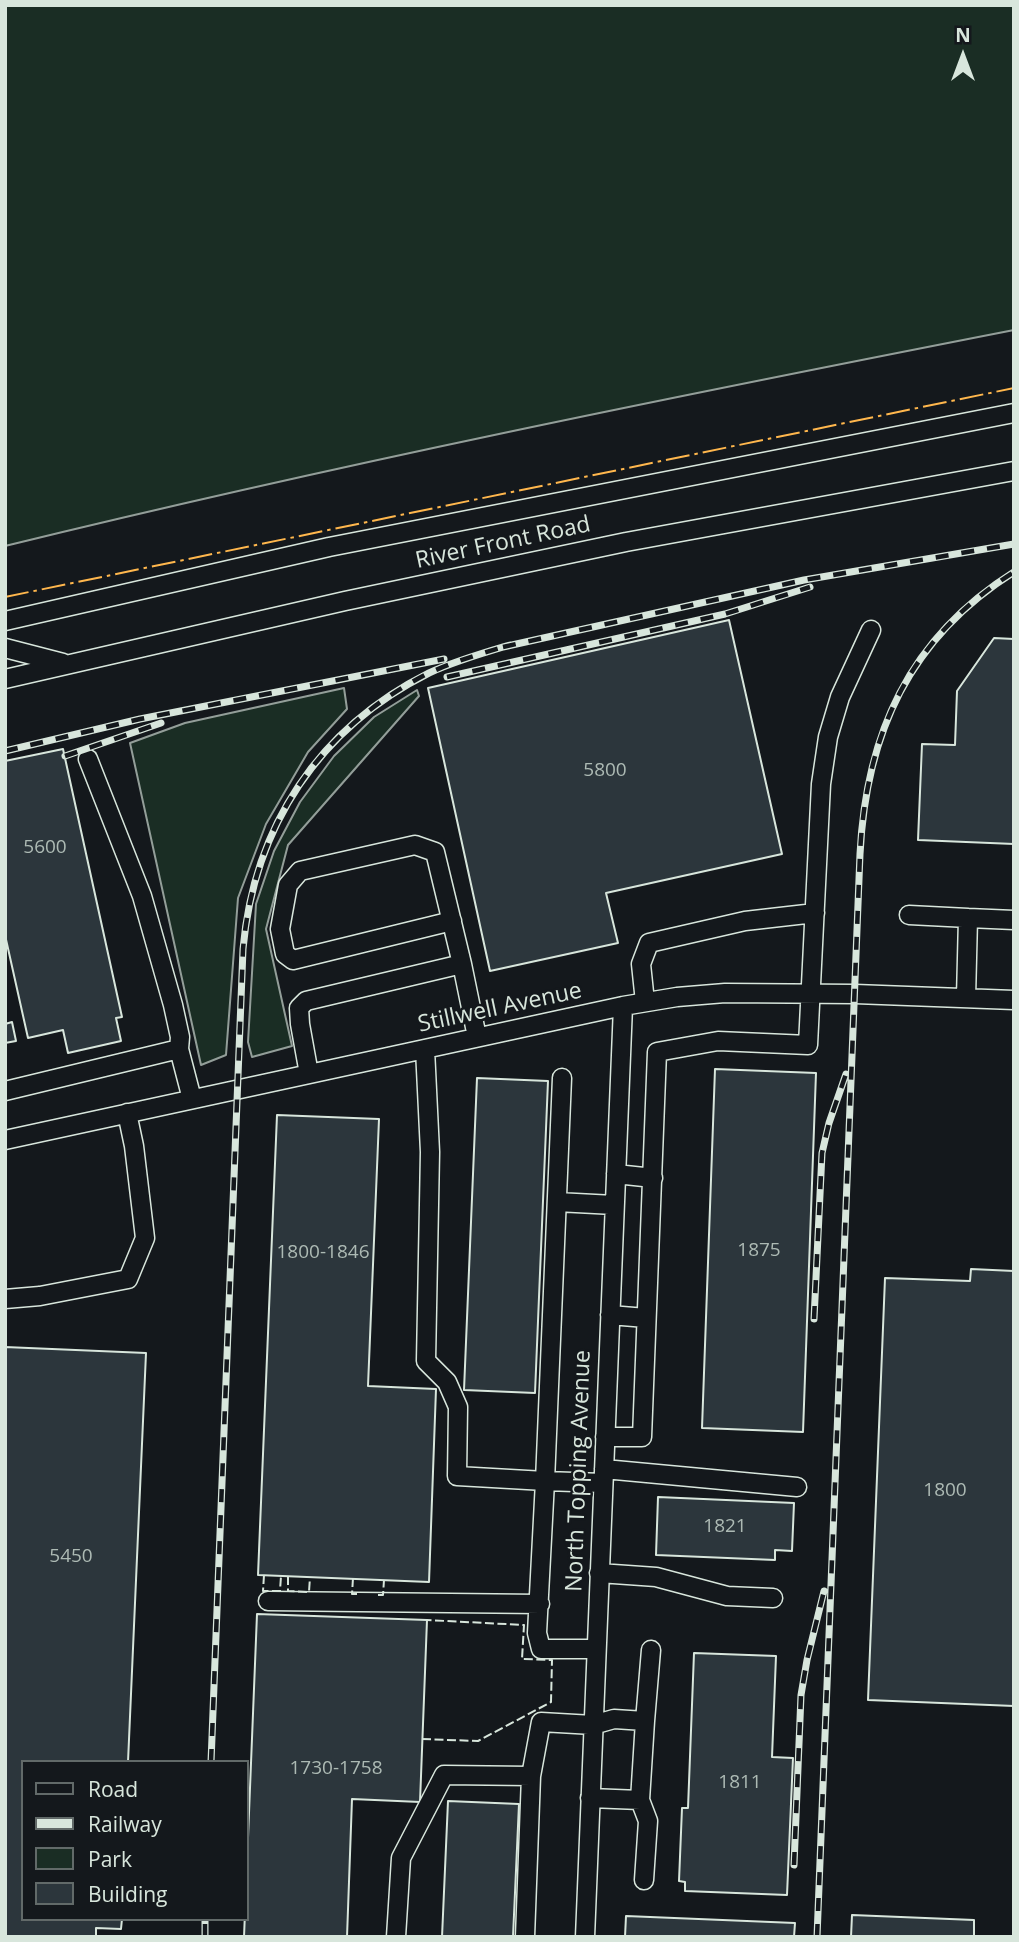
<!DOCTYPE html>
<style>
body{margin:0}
#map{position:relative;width:1019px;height:1942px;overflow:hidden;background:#14181c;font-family:"Open Sans",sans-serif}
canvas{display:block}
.frame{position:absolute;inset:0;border:7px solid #d8e6dc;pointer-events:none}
.legend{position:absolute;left:21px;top:1760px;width:228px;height:161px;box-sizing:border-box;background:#14181c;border:2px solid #626a69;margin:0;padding:9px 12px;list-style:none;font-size:21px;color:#d8e6dc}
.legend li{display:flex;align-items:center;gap:14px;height:35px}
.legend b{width:35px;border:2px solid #626a69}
.north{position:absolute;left:928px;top:21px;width:70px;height:70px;-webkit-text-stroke:5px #14181c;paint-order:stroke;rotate:0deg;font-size:19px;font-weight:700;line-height:28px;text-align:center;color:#d8e6dc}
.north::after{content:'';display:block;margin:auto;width:24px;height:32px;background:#d8e6dc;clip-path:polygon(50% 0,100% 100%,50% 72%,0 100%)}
</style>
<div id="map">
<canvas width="1019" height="1942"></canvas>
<div class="frame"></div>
<ul class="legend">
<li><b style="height:9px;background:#14181c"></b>Road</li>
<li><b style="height:9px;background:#d8e6dc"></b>Railway</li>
<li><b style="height:19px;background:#1a2d24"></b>Park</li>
<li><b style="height:19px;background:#2c363c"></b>Building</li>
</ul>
<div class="north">N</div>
</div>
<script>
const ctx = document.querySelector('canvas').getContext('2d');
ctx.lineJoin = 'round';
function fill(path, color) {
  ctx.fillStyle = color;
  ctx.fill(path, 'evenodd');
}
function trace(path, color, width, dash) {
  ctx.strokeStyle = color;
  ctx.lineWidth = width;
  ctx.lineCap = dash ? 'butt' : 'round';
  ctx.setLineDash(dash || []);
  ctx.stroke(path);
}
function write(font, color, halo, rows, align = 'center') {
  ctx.font = font + ' "Open Sans",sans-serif';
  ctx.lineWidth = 5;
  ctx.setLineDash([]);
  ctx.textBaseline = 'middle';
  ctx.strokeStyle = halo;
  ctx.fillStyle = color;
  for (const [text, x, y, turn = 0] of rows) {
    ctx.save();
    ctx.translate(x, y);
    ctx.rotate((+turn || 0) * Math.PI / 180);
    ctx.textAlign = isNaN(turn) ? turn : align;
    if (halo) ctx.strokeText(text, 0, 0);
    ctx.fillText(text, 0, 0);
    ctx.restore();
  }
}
const green = new Path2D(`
 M5,5H1014V330C677,396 339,464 5,546Z
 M344,688L347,709L308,752L266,824L238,898L226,1055L201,1065L130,743L185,723Z
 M417,690L419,696L288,845L266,929L292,1046L252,1057L248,1042L256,904L274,851L300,802L334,756L374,717Z`);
const building = new Path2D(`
 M729,620L782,854L606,893L618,943L490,971L428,688Z
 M994,638L1014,639V844L918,840L922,744L955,745L957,691Z
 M63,749L122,1017L116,1018L121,1041L68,1053L63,1030L28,1038L5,935V761Z
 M12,1022L16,1041L5,1043V1024Z
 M715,1069L816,1073L803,1432L702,1428Z
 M477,1078L548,1081L535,1393L464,1390Z
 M277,1115L379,1119L368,1386L436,1389L429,1582L258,1575Z
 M971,1269L1014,1271V1706L868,1700L885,1278L970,1281Z
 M5,1347L146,1353L128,1762H23V1919H122L121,1929L96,1928V1937H5Z
 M658,1497L794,1503L792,1551L775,1550V1560L656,1555Z
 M257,1614L427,1620L420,1802L352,1799L347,1937H244Z
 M694,1653L776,1656L772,1757L793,1758L787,1895L685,1891V1882L679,1881L682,1808H688Z
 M448,1801L519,1804L513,1937H442Z
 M852,1915L974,1920V1937H851Z
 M626,1916L795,1923L794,1937H625Z`);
const minor = new Path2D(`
 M5,621L329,547L1014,413
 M5,648L63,663
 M5,679L345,601L626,542L1014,471
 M88,759L142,896L173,1005L180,1037L179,1049
 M909,915L968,918
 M452,921L293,960L285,954L280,929L288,885L300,871L415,845L435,852L462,964
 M966,998L968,918L1014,920
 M645,1002L641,964L649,943L745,921L815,913
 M425,1049L430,1152L426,1361L447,1382L458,1407L457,1476L545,1481L537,1633L541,1649H596
 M309,1074L300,1024L299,1008L306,1001L462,964L477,1037
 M562,1078L545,1481L603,1483
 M5,1091L179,1049L192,1099
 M5,1140L623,1006L677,997L725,993L855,994L1014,1000
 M616,1174L653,1178
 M557,1202L614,1205
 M5,1299L40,1296L128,1279L145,1238L134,1146L127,1113
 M610,1315L646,1318
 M605,1437H642L657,1052L718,1041L808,1045L821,784L828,737L840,697L871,630
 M604,1469L797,1487
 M599,1573L656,1577L727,1596L773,1598
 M268,1601L540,1604
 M645,1721L651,1650
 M640,1800L648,1821L644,1880
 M396,1937L401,1858L444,1775L531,1776
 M525,1937L531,1776L541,1722L593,1725L614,1719L645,1721L640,1800L590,1798
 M585,1937L623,1006`);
const rail = new Path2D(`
 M503,647L804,580L1014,544
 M447,677L725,614L810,587
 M5,751L140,719L444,659
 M65,756L161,723
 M814,1319L822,1153L829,1123L846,1074
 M211,1762L243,949C254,826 319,728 429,673C455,661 483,653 510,645
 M794,1865L801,1695L807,1660L824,1591
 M205,1937V1919
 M817,1937L860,854C866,734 909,638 1014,572`);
const fence = new Path2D(`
 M264,1575L263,1591H280L281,1576
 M288,1576V1591L309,1592L310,1577
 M353,1578L352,1594H357
 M378,1595H383L384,1580
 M422,1739L478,1741L551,1702L552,1660L522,1659L524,1625L427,1620`);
const power = new Path2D(`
 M5,597L1014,388`);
const numberNames = [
 ["5800",605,771],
 ["5600",45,848],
 ["1875",759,1251],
 ["1800-1846",323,1253],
 ["1800",945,1491],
 ["1821",725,1527],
 ["5450",71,1557],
 ["1730-1758",336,1769],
 ["1811",740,1783]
];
const streetNames = [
 ["River Front Road",503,543,-12],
 ["Stillwell Avenue",500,1008,-12],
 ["North Topping Avenue",579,1471,-88]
];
fill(green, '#1a2d24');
trace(green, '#939e99', 2);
fill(building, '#2c363c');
trace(building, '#d8e6dc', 2);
trace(minor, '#d8e6dc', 21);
trace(minor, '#14181c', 18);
trace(rail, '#d8e6dc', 7);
trace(rail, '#14181c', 4.5, [13]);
trace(fence, '#d8e6dc', 2, [9, 3.5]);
trace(power, '#ffb74d', 2, [24, 5, 3.5, 5]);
write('19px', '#adbab4', null, numberNames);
write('23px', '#d8e6dc', '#14181c', streetNames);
</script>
